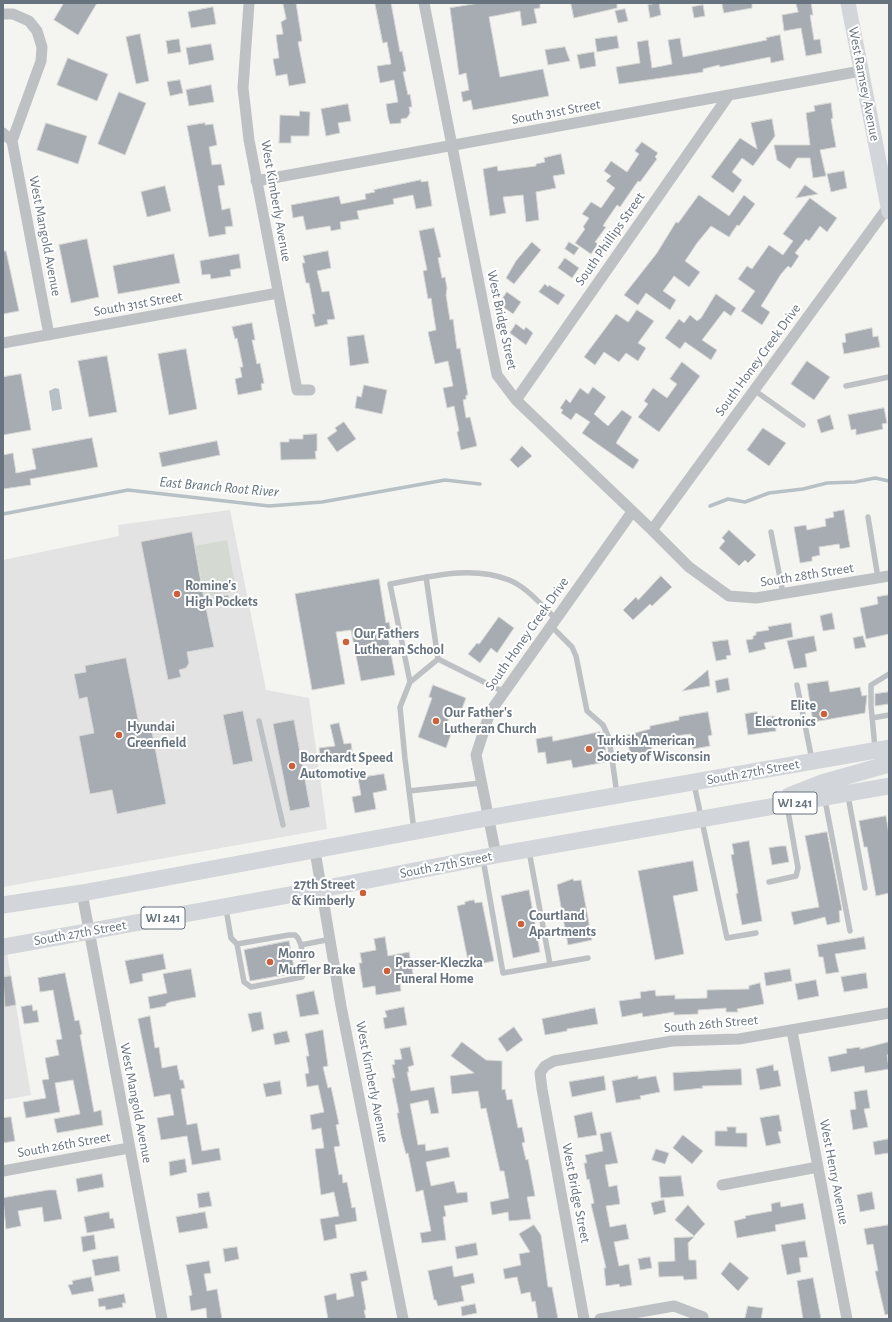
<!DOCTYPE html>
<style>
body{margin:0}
#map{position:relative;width:892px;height:1322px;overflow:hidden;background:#f4f4f1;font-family:"Alegreya Sans",sans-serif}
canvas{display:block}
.frame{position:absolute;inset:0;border:4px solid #67737e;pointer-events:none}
</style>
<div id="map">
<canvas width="892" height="1322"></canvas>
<div class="frame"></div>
</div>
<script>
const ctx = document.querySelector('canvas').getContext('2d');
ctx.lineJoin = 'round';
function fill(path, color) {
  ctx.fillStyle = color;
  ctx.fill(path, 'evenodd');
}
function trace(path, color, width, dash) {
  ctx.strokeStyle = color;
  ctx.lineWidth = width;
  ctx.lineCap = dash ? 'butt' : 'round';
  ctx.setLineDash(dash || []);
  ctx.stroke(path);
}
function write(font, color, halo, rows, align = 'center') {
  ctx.font = font + ' "Alegreya Sans",sans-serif';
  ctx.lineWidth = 4;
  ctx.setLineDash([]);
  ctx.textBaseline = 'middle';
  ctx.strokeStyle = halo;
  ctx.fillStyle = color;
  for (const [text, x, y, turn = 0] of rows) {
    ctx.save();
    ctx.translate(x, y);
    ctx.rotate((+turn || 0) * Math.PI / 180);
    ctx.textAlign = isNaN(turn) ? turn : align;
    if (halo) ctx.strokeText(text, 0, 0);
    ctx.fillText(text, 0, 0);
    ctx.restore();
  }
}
const built = new Path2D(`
 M230,510L266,690L309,698L327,829L3,887V560L119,536L118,525Z
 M7,953L31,1095L3,1100V954Z`);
const green = new Path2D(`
 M227,540L236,591L205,597L195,546Z`);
const water = new Path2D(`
 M55,388L59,389L62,409L52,411L49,391Z`);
const stream = new Path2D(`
 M710,506L728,499L745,502L769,493L803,489L827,483L855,482L875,478L889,481
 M3,514L128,490L269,506L322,502L445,480L480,484`);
const building = new Path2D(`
 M64,3H97L78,35L54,20Z
 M283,3H296L302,41L298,42L306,83L289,86L287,74L276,76L273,59L279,58L276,35L283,34L281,22L286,19Z
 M375,3H391L400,52L402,51L406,71L403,72L408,95L410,94L412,107H409L410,113L407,118L401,119V123L390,124L388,117L386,104L398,102L394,80L380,83L377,66L391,64L387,42L383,43Z
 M480,3H540V8L534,9L537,23L522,26L520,11L489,17L500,77L543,69L549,96L473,110L471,100L463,102L461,92L469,90L466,73L459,75L450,8Z
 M571,3H617V8L574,18Z
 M659,3L661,15L650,18L648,5Z
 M722,3H752V8L724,13Z
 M796,3H811L813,15H810L814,40L820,39L822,53L806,56L801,28L784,31L782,15L798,12Z
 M703,5L705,16L694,18L692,7Z
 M213,7L216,24L191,28L188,12Z
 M625,9L628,21L618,23L615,11Z
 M140,34L149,81L136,84L126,37Z
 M780,35L784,60L771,63L770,57L720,67L719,65L703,69V72L697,73L619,84L616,67L640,63L637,42L648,40L652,68L672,64L668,40L680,38L683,57L767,40L766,38Z
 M617,36L619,48L597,52L595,39Z
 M179,39L181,52L168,54L166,41Z
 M211,44L214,60L189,65L186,48Z
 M565,47L570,61L548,65L545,50Z
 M594,52L596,66L580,69L577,55Z
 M68,58L108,74L97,101L57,85Z
 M180,80L183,93L170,96L167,82Z
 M211,85L214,102L189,106L186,90Z
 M119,92L146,103L125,155L98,144Z
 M831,103L833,118L831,119L836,147L820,150L826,176L813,178L810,158H797L790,169L777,160L774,145H810L806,113L815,111L814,106Z
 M348,104L351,121L338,123L340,133L326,136L321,109Z
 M300,111L310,112L309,136H291V143H279L280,115L299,116Z
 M772,119L775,136L753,166L742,158L732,172L742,180L733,193L711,177L740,138L757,149L751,123Z
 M46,123L87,136L78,164L37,150Z
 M205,123V125L213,124L217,145L209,147L212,165L221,164L225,185L218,186L222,210L230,208L233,226L225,227L226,234L209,237L187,126Z
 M642,142L658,153L655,157L657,159L640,182L638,181L620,207L617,205L606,221L603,226L606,227L595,242L598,244L591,254L575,243L585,229L583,227L589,218L582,214L591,202L601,208L615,188L606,181L611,176L604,171L611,161L627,172L639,154L635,151Z
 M561,154L565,174L553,176L556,188L536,192L539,220L526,222L523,195L503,197L506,213L490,216L483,169L497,166L498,171L536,166V164L545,162L544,158Z
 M844,171L847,188L831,192L827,174Z
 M421,180V182L428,181L432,206L416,209L413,195L393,199L394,204L357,211L359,219L340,222L341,229L331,231L330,226L306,230L303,216L293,218L291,205L339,196L341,204L366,199L365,194L375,192L374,190Z
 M805,185L818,194L796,198Z
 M165,186L171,211L147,217L141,192Z
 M699,195L729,216L744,195L755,204L739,226L737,225L729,237L711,226L697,243L685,261L700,272L689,287L674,276L663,291L676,300L670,310L646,293L638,305L624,295L657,253L676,222L678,223Z
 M810,198L837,218L827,232L820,226L809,241L806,239L795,253L799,256L791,268L788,266L781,274L761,306L770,312L762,325L741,311L755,291L738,279L747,266L752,269L769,245L783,255L793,241L783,234Z
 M434,228L441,257L438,258L442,278L445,277L447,288L446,295L450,320L453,319L457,349L460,348L468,395H466V399L463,400L466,418L470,417L477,446L461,450L457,432L459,431L454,406L447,408L443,388L453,386L448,361L435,364L428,332L436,330L431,298L428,299L423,271L427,270L419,231Z
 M87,239L99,297L71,303L59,245Z
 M532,242L541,250L514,284L506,278L516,261Z
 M569,242L579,248L574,255L565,249Z
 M3,251H6L19,311L3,314Z
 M328,251L331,268L317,271L322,292L329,291L335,319L327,320L328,324L315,327L312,314H315L309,283H306L302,263H305L303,256Z
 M174,254L180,283L118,294L113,266Z
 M239,254L241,268L230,270L231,276L211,279L210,274L202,275L200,261Z
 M565,258L579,268L572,278L558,268Z
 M545,284L548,287L549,285L565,295L558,305L539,292Z
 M507,292L521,302L513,314L499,304Z
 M716,294L736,308L731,316L724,311L702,340L717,350L711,360L685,342L680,349L665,338L679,319L684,323L690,315L697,321L701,318Z
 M637,310L654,321L638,343L646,348L638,361L626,353L619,362L604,352L595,365L584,357L616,314L628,322Z
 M252,323L255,340H252L257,364L260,363L264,383L261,384L262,390L238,395L235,379L242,377L240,367H243L237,338L235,339L232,327Z
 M516,324L524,330L526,327L533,333L526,345L510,333Z
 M872,328L873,337L878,336L880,347L844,354L842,343L846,342L845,334Z
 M364,335L369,363L350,366L347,337Z
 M186,349L197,409L169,415L158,354Z
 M107,356L117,412L89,417L78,361Z
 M807,361L830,377L814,400L791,384Z
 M682,362L700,376L659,432L638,417L648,404L644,401L653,388L667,398L677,384L670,379Z
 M21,374L31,430L3,435V377Z
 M364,385L387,390L382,414L355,408L357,396L361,397Z
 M593,387L606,397L594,414L608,426L622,410L632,417L616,443L639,460L633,469L582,433L590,422L576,413L571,420L561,413L563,410L560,408L566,399L570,403L580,388L588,394Z
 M884,408L887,423L882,424L883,429L856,435V429L851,430L848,415Z
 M830,415L834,429L821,433L817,420Z
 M344,422L356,439L337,452L327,438L337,431L335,428Z
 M763,428L786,443L769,466L747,450Z
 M317,434V451H315L316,459L281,460L280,442H289V439H303V435Z
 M92,438L98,467L30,479L31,485L3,489V455L13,453L16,473L36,469L32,449Z
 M217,441L220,455L162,467L159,453Z
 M522,446L532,456L518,468L510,460Z
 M844,510L850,547L840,549L839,544L819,547L820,555L812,557V561L800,563L794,527L806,525L807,530L826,526L825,519L834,517L833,512Z
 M729,530L756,555L748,563L745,560L739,566L719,548L725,541L722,538Z
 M192,532L204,599L228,595L230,603L206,608L214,647L187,652L189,663L186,668L179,670L181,677L168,680L141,542Z
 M661,576L672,587L652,606L650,604L633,620L623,610L636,597L638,600Z
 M379,579L386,623L389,622L391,631L387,632L395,675L361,681L351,630L336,632L345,684L312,690L295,594Z
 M889,595V634L866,639L860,608L878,604L877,597Z
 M832,613L835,629L823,631L820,616Z
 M499,617L514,628L497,653L491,648L480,663L468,654L477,643L479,644Z
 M791,623L793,637L764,643L766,649L749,653L746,640L753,639V636L756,635V632L769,630L768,627Z
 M814,636L817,651L805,654L807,667L794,669L787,641Z
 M863,636L866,647L855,649L853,638Z
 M728,640L731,655L726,656L727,659L716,661L712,642Z
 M126,658L139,724L150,722L166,804L117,814L112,790L90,794L79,736L94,733L87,697L79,699L74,674L86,672L85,666Z
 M708,670L710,686L682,691L702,675Z
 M728,678L730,690L717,693L715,681Z
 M828,681L830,692L860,687L862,696L867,695L865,713L813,722L807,684Z
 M433,685L466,698L461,711L456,709L455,712L452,710L444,731L451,734L446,748L418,737L432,698L429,697Z
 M889,692V704L875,706V694Z
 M243,711L253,761L233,765L223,715Z
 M708,712L712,735L708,736L710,746L693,749L691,734L674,736L653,740L654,746H651L652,751L630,755L627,735L650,729V726L679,720V717Z
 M757,712L758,718L774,716L776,731L748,735L745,714Z
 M294,720L310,807L290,811L273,724Z
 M339,723L344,744L351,743L353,757L321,761L319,748L335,746L330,725Z
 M600,732L603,742H605L606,762L573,768L571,760L547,764L545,752L538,753L536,739L552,736L553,741Z
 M384,774L387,790L373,793L376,809L355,813L352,797L361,795L358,778Z
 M886,816L889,835V893L876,896L867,847H864L859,821Z
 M827,832L842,910L839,911L840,922L827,925L825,917L794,925L791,912L819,907L805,836Z
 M749,841L762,921L742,925L736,894L738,893L731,855L734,854L732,844Z
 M781,846H786L789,862L772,865L769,848Z
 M693,861L698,891L673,896L684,954L655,960L638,871Z
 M573,879L574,881L581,880L592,940L568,945L557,885Z
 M529,890L540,952L513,958L501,896Z
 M474,900L475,903L482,902L494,961L469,966L457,906L465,904V902Z
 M385,937L388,956L409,952L414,979L400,982L401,991L376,995L375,986L363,988L359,963H362L360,953L376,950L374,939Z
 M864,937L866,949L835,954L839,972L826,974L823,957H819L817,945Z
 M289,941L295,973L250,981L244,950Z
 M163,954L166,969L142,974L143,981L130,984L125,961Z
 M191,969L196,997L170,1002L166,1004V1006L150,1009L148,997L167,993L163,974Z
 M790,969L792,981L766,986L764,973Z
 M65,973L75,1021L79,1020L82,1034L80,1035L94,1112L101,1110L103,1125L57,1133L54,1119L80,1114L73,1080L55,1083L60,1112L26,1118L23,1102L46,1098L42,1080L49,1079L45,1058L59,1055L56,1040L62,1039L53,990L40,992L38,978Z
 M866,973L868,988L844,992L841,977Z
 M11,976L16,1005L5,1007L3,977Z
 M816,980L819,996L798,1000L795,984Z
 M760,983L764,1004L737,1009L738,1012H726V1008L698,1010V1014L674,1015V1012L643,1017L642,1013L622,1017L619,1001L641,998L640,992L655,990L656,996L675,995V999L707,998V990L749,989V986Z
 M314,991L319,1014L300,1017L296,995Z
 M32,1005L33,1011L37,1010L39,1022L24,1024L21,1007Z
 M404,1007L407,1025L385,1029L383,1018L387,1017L385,1011Z
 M595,1008L598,1024L567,1029V1031L545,1035L542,1019Z
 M261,1012L264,1029L252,1032L248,1014Z
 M150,1016L155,1048L159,1047L162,1068L177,1065L180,1080H183L185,1088L181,1089L187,1125L197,1123L202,1151L219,1148L221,1160L192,1165L187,1136L161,1140L157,1118L174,1115L170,1094L154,1097L138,1019Z
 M514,1027L523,1040L507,1052L498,1039Z
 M323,1030L328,1066L323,1067L328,1088L331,1087L339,1124L336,1125L340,1146L334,1147L339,1175L342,1174L343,1183L347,1182L352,1208L355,1207L357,1221L335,1225L337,1238L324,1241L320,1219L339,1216L334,1192L321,1195L315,1149L324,1148L321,1128L312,1130L310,1115L324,1112L318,1085L307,1087L305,1074L309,1073L306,1056H309L305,1034Z
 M287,1031L290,1042L275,1045L273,1034Z
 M462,1042L486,1060L502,1061V1090L505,1089L507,1100L512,1099L518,1128L522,1127L525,1142L522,1143L526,1160L528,1159L535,1196L527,1197L531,1219L509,1221L508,1212L492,1215L490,1202L509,1198L504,1171H500L486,1108L481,1109L478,1091L452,1094L450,1076L474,1073L451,1056Z
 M889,1042V1054L887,1055L889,1069L865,1073L864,1066L831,1072L828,1057L847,1053L846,1049L860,1047V1049Z
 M410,1047L414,1065L408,1067L409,1072H407L411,1091L434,1087L439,1113L431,1114L428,1100L410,1104L418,1145L425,1144L426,1151L448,1147L450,1157L426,1162L431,1186L454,1181L457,1193L467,1192L468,1202L444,1206L446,1216L443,1217L446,1240L422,1243L420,1233L431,1231L423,1190L416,1192L408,1153L406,1154L401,1135L397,1113H399L392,1078H395L392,1065L395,1064L394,1060L402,1059L400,1049Z
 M773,1065L774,1071L778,1070L781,1086L760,1090L756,1069Z
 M741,1069L742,1085L702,1086L703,1088L674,1091L673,1073Z
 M604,1076L606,1090L572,1097L569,1082Z
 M638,1076V1079L656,1076L660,1092L640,1096L641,1099L616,1103L612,1081Z
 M280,1081L282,1094L266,1097L263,1084Z
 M867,1090L870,1108L864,1109L868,1127L853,1130L850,1110L856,1109L854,1092Z
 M592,1112L597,1135L578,1138L574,1116Z
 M779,1115L782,1131L778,1132L781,1143L766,1146L760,1118Z
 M11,1117L15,1141L3,1143V1118Z
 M727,1127H736V1133H747V1147L715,1146V1131H727Z
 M611,1132L618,1163L605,1165L609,1187L617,1185L620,1204L606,1206L610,1227L626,1224L629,1239L614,1242L619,1266L629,1264L632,1285L620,1287L619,1284L606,1286L604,1268H606L591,1204L594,1203L589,1179L587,1180L584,1163H587L585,1155L603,1151L600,1134Z
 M683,1135L703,1151L692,1164L673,1148Z
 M889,1139V1153L875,1155L873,1142Z
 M656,1149L669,1153L665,1164L652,1160Z
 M185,1159L187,1172L170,1176L169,1162Z
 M102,1174L104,1187L78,1192L76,1179Z
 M681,1176L684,1196L661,1198L659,1177Z
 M49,1190H56L62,1219L44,1222L42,1207L18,1211L21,1226L6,1229L3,1198Z
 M209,1192L212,1206L199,1208L197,1194Z
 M872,1192L875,1209L860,1212L857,1195Z
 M664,1200L666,1212L654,1215L651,1203Z
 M780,1202L781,1207L803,1203L806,1219L775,1225L776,1231L737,1238L734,1221L746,1218L745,1216L772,1211L771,1204Z
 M688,1205L705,1224L694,1236L675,1220Z
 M109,1212L110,1219L113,1218L115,1228L87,1233L84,1217Z
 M205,1212L208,1228L179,1233L176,1217Z
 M534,1225L541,1235L548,1287H552L558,1319H538L535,1301L532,1302L530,1292L521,1294L517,1277L505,1279L503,1269L521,1265L519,1254L530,1252L519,1234Z
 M889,1225V1314L885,1315L875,1271H878L873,1244L867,1245L864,1229Z
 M94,1235L96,1249L83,1252L81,1237Z
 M694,1237L688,1243L689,1260H696L697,1279L684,1280L683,1276L659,1277L658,1262L675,1261L674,1238Z
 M805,1241L808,1257L799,1258L801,1272L787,1275L781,1245Z
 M476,1243L478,1255L457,1259L455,1247Z
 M237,1247L239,1259L225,1262L223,1249Z
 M118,1256L120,1271L95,1276L92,1260Z
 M650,1257L652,1268L640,1270L638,1259Z
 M209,1261L211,1273L204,1274L207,1291L217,1289L222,1319H207L206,1308L191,1311L189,1296L192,1295L186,1265Z
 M730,1262L749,1278L738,1291L721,1274Z
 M452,1266L454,1277L473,1273L475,1283L461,1286L464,1301L438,1306L436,1300H434L428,1271Z
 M366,1271L368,1280L361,1282L366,1310H364L366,1319H328L324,1296L336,1293L337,1300L354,1296L350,1274Z
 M91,1277L94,1291L72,1295L68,1285L73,1284L72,1281Z
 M813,1278L821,1319H803L797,1281Z
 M124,1294L126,1303H122L123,1307L106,1310L105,1306L99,1307L98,1299Z
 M475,1304L477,1313L462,1316L461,1307Z
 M748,1306L763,1308L761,1319H745Z`);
const lane = new Path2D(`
 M846,386L889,377
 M754,390L803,425
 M868,517L878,578
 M771,532L783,593
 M426,577L438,659
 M551,626L572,647L576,656L587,711L603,725L609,738L617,794
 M410,682L390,584C429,577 471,565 509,580C527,587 542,606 556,619
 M797,685L812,760
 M872,718L889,715
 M259,721L283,825
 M875,748L871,706V685L889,674
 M694,784L727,938L756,933
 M409,791L481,783
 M848,796L865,888
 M825,800L850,931
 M414,830L405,759L400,707L410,682L438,659L504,692
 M529,851L550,964
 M483,859L503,973L588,958
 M769,882L796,876L798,868L787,805
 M226,909L231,938L237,944L289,935H295L298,938L301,945L331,939
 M237,944L244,982L251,987L302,977L305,969L301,945`);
const street = new Path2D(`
 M249,3L243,88L249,140L297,390H310
 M424,3L497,375L516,400L652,530L689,567L729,596L756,598L889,576
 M3,14H13L29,21L37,31L42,47L41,61L12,141L49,335
 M3,133L12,141
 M256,181L861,71
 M3,343L278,293
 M516,400L729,95
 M652,530L888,207
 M315,851L341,1006L403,1319
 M496,855L476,755L490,712L632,512
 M82,893L162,1319
 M792,1031L847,1319
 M3,1171L129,1148
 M722,1185L818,1167
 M584,1319L542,1089L540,1073L545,1066L554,1061L672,1041L739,1039L889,1013
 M600,1319L674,1306L703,1317`);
const secondary = new Path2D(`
 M848,3L889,212`);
const primary = new Path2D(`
 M789,796L822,783L889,764
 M3,905L82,893L487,818L889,748
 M3,947L322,889L496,855L889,786`);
const markers = [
 [177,594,4,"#cb603b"],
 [346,642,4,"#cb603b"],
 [824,714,4,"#cb603b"],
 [436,721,4,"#cb603b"],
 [119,735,4,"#cb603b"],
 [589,749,4,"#cb603b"],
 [292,766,4,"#cb603b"],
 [363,893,4,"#cb603b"],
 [521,924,4,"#cb603b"],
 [270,962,4,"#cb603b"],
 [387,971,4,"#cb603b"]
];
const shields = [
 [795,803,44],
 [163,918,44]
];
const shieldNames = [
 ["WI 241",795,803],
 ["WI 241",163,918]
];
const streetNames = [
 ["West Ramsey Avenue",864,84,79],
 ["South 31st Street",556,112,-10],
 ["West Kimberly Avenue",276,201,80],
 ["West Mangold Avenue",45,236,79],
 ["South Phillips Street",610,239,-55],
 ["South 31st Street",138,304,-10],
 ["West Bridge Street",502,320,78],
 ["South Honey Creek Drive",758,360,-54],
 ["South 28th Street",807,575,-9],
 ["South Honey Creek Drive",527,634,-55],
 ["South 27th Street",753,772,-10],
 ["South 27th Street",446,865,-11],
 ["South 27th Street",80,933,-10],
 ["South 26th Street",711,1024,-5],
 ["West Kimberly Avenue",372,1082,79],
 ["West Mangold Avenue",136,1103,79],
 ["South 26th Street",64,1145,-10],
 ["West Henry Avenue",834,1172,79],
 ["West Bridge Street",576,1193,79]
];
const poiNames = [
 ["Romine's",185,586],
 ["High Pockets",185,602],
 ["Our Fathers",354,634],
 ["Lutheran School",354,650],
 ["Elite",816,706,"right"],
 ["Electronics",816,722,"right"],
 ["Our Father's",444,713],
 ["Lutheran Church",444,729],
 ["Hyundai",127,727],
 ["Greenfield",127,743],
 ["Turkish American",597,741],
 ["Society of Wisconsin",597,757],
 ["Borchardt Speed",300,758],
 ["Automotive",300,774],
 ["27th Street",355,885,"right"],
 ["& Kimberly",355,901,"right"],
 ["Courtland",529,916],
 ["Apartments",529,932],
 ["Monro",278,954],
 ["Muffler Brake",278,970],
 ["Prasser-Kleczka",395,963],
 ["Funeral Home",395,979]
];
const waterNames = [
 ["East Branch Root River",219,487,5]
];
fill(built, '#e2e3e2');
fill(green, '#d4d9d1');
fill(water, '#b7c0c4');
trace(stream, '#b7c0c4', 3.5);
fill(building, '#a6acb1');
trace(building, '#d6d6d4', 1);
trace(lane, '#bec1c4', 5.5);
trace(street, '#bec1c4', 11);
trace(secondary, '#d2d5d9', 15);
trace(primary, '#d2d5d9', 17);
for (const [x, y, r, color] of markers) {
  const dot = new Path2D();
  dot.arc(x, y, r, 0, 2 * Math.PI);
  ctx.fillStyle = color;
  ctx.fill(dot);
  trace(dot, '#fff', 1.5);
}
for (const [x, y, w] of shields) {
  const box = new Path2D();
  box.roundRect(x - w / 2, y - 11, w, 22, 3);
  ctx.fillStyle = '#fff';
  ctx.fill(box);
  trace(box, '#67737e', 1);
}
write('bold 13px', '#67737e', null, shieldNames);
write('14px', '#67737e', '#fff', streetNames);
write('bold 14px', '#67737e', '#fff', poiNames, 'left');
write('italic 15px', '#63747b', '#fff', waterNames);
</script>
